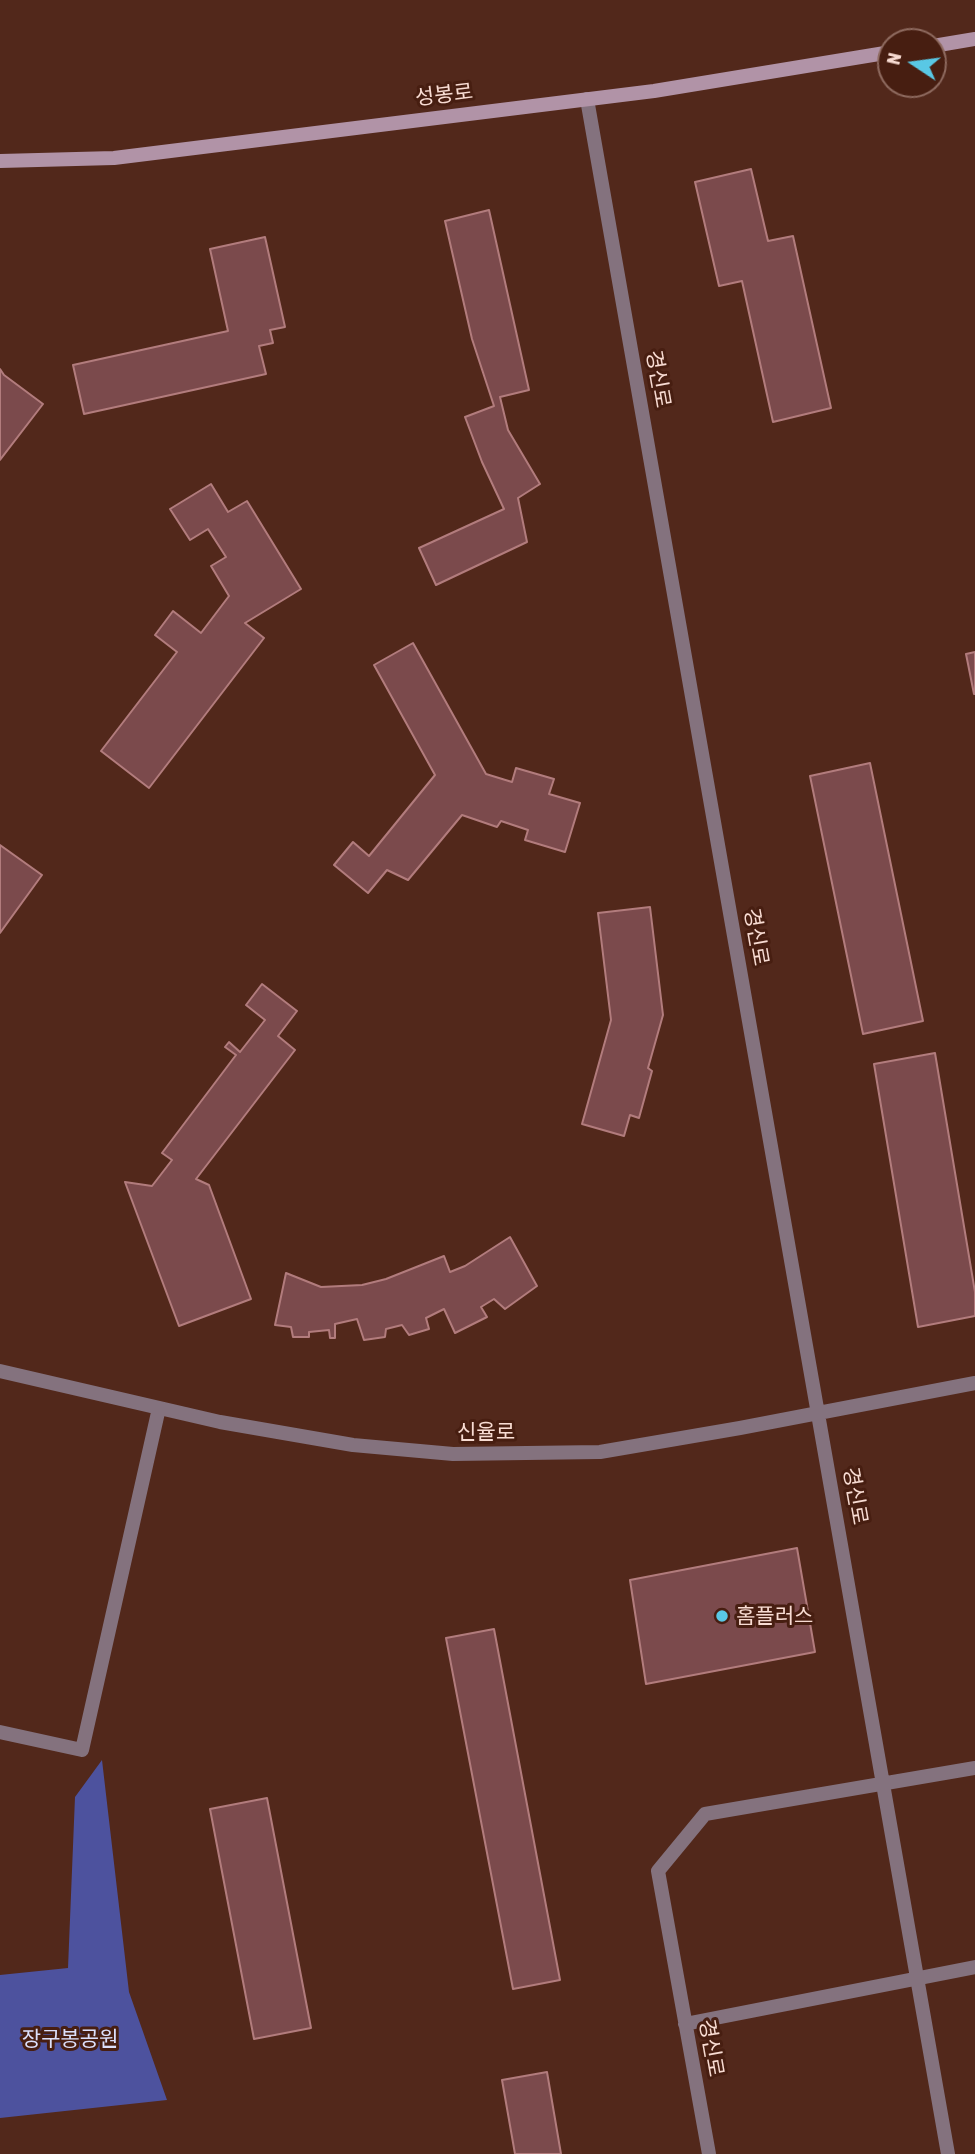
<!DOCTYPE html>
<meta charset="utf-8">
<style>
body{margin:0}
#map{position:relative;width:975px;height:2154px;overflow:hidden;background:#52281b;font-family:"Asap Condensed",sans-serif}
canvas{display:block}
.north{position:absolute;left:877px;top:28px;width:70px;height:70px;box-sizing:border-box;background:#471e11;border:2px solid #8e6a5f;border-radius:50%;rotate:283deg;font-size:19px;font-weight:700;line-height:28px;text-align:center;color:#f8dcd3}
.north::after{content:'';display:block;margin:auto;width:24px;height:32px;background:#59c8e5;clip-path:polygon(50% 0,100% 100%,50% 72%,0 100%)}
</style>
<div id="map">
<canvas width="975" height="2154"></canvas>
<div class="north">N</div>
</div>
<script>
const ctx = document.querySelector('canvas').getContext('2d');
ctx.lineJoin = 'round';
function fill(path, color) {
  ctx.fillStyle = color;
  ctx.fill(path, 'evenodd');
}
function trace(path, color, width, dash) {
  ctx.strokeStyle = color;
  ctx.lineWidth = width;
  ctx.lineCap = dash ? 'butt' : 'round';
  ctx.setLineDash(dash || []);
  ctx.stroke(path);
}
function write(font, color, halo, rows, align = 'center') {
  ctx.font = font + ' "Asap Condensed","Noto Sans KR",sans-serif';
  ctx.lineWidth = 6;
  ctx.setLineDash([]);
  ctx.textBaseline = 'middle';
  ctx.strokeStyle = halo;
  ctx.fillStyle = color;
  for (const [text, x, y, turn = 0] of rows) {
    ctx.save();
    ctx.translate(x, y);
    ctx.rotate((+turn || 0) * Math.PI / 180);
    ctx.textAlign = isNaN(turn) ? turn : align;
    if (halo) ctx.strokeText(text, 0, 0);
    ctx.fillText(text, 0, 0);
    ctx.restore();
  }
}
const green = new Path2D(`
 M102,1760L129,1992L167,2100L0,2118V1975L68,1968L75,1797Z`);
const building = new Path2D(`
 M751,169L768,241L793,236L831,408L773,422L742,281L719,286L695,182Z
 M489,210L529,390L500,397L508,430L540,484L518,498L527,542L436,585L419,548L504,509L482,462L465,417L494,406L472,339L445,221Z
 M265,237L285,327L270,330L273,343L259,346L266,374L84,414L73,365L228,331L210,249Z
 M0,369L4,375L43,404L0,460Z
 M211,484L228,512L247,501L301,589L245,623L264,638L149,788L101,751L177,652L155,635L173,611L201,633L229,596L211,566L226,557L208,529L190,540L170,509Z
 M413,643L486,774L512,782L516,768L554,779L549,794L580,803L565,852L525,840L528,830L501,821L497,827L462,815L408,880L387,870L368,893L334,865L353,842L369,856L435,775L374,665Z
 M975,652V694H974L966,654Z
 M870,763L923,1021L863,1034L810,776Z
 M0,845L42,875L0,933Z
 M650,907L663,1015L648,1068L652,1071L639,1118L630,1115L624,1136L582,1124L611,1020L598,913Z
 M262,984L297,1011L278,1036L295,1050L196,1179L209,1185L251,1299L179,1326L125,1182L152,1186L172,1160L162,1153L236,1055L225,1047L229,1042L240,1052L265,1020L246,1005Z
 M935,1053L975,1292V1316L918,1327L874,1064Z
 M510,1237L537,1286L505,1309L494,1299L481,1307L487,1317L455,1333L444,1309L426,1318L429,1329L409,1335L402,1325L386,1329L385,1337L364,1340L357,1319L335,1324V1338H330L329,1330L309,1332V1337H293L291,1327L275,1325L286,1273L321,1287L362,1285L386,1279L444,1256L450,1272L465,1266Z
 M797,1548L815,1652L646,1684L630,1580Z
 M494,1629L560,1980L513,1989L446,1638Z
 M267,1798L311,2028L254,2039L210,1809Z
 M547,2072L561,2154H515L502,2080Z`);
const street = new Path2D(`
 M587,99L948,2154
 M0,1371L220,1422L353,1445L453,1454L600,1452L740,1428L975,1383
 M0,1732L82,1750L159,1408
 M685,2024L975,1967
 M709,2154L658,1871L705,1814L975,1768`);
const secondary = new Path2D(`
 M933,46L975,39
 M0,161L114,158L654,91L891,52`);
const markers = [
 [722,1616,7,"#59c8e5"]
];
const streetNames = [
 ["성봉로",444,95,-7],
 ["경신로",658,379,80],
 ["경신로",756,937,80],
 ["신율로",486,1432],
 ["경신로",855,1496,80],
 ["경신로",711,2048,80]
];
const poiNames = [
 ["홈플러스",736,1616]
];
const parkNames = [
 ["장구봉공원",70,2039]
];
fill(green, '#4d529e');
fill(building, '#7b4a4c');
trace(building, '#b27c7d', 2);
trace(street, '#84727e', 14);
trace(secondary, '#b193a7', 14);
for (const [x, y, r, color] of markers) {
  const dot = new Path2D();
  dot.arc(x, y, r, 0, 2 * Math.PI);
  ctx.fillStyle = color;
  ctx.fill(dot);
  trace(dot, '#471e11', 2.5);
}
write('21px', '#f8dcd3', '#471e11', streetNames);
write('21px', '#f8dcd3', '#471e11', poiNames, 'left');
write('21px', '#dce0fb', '#471e11', parkNames);
</script>
